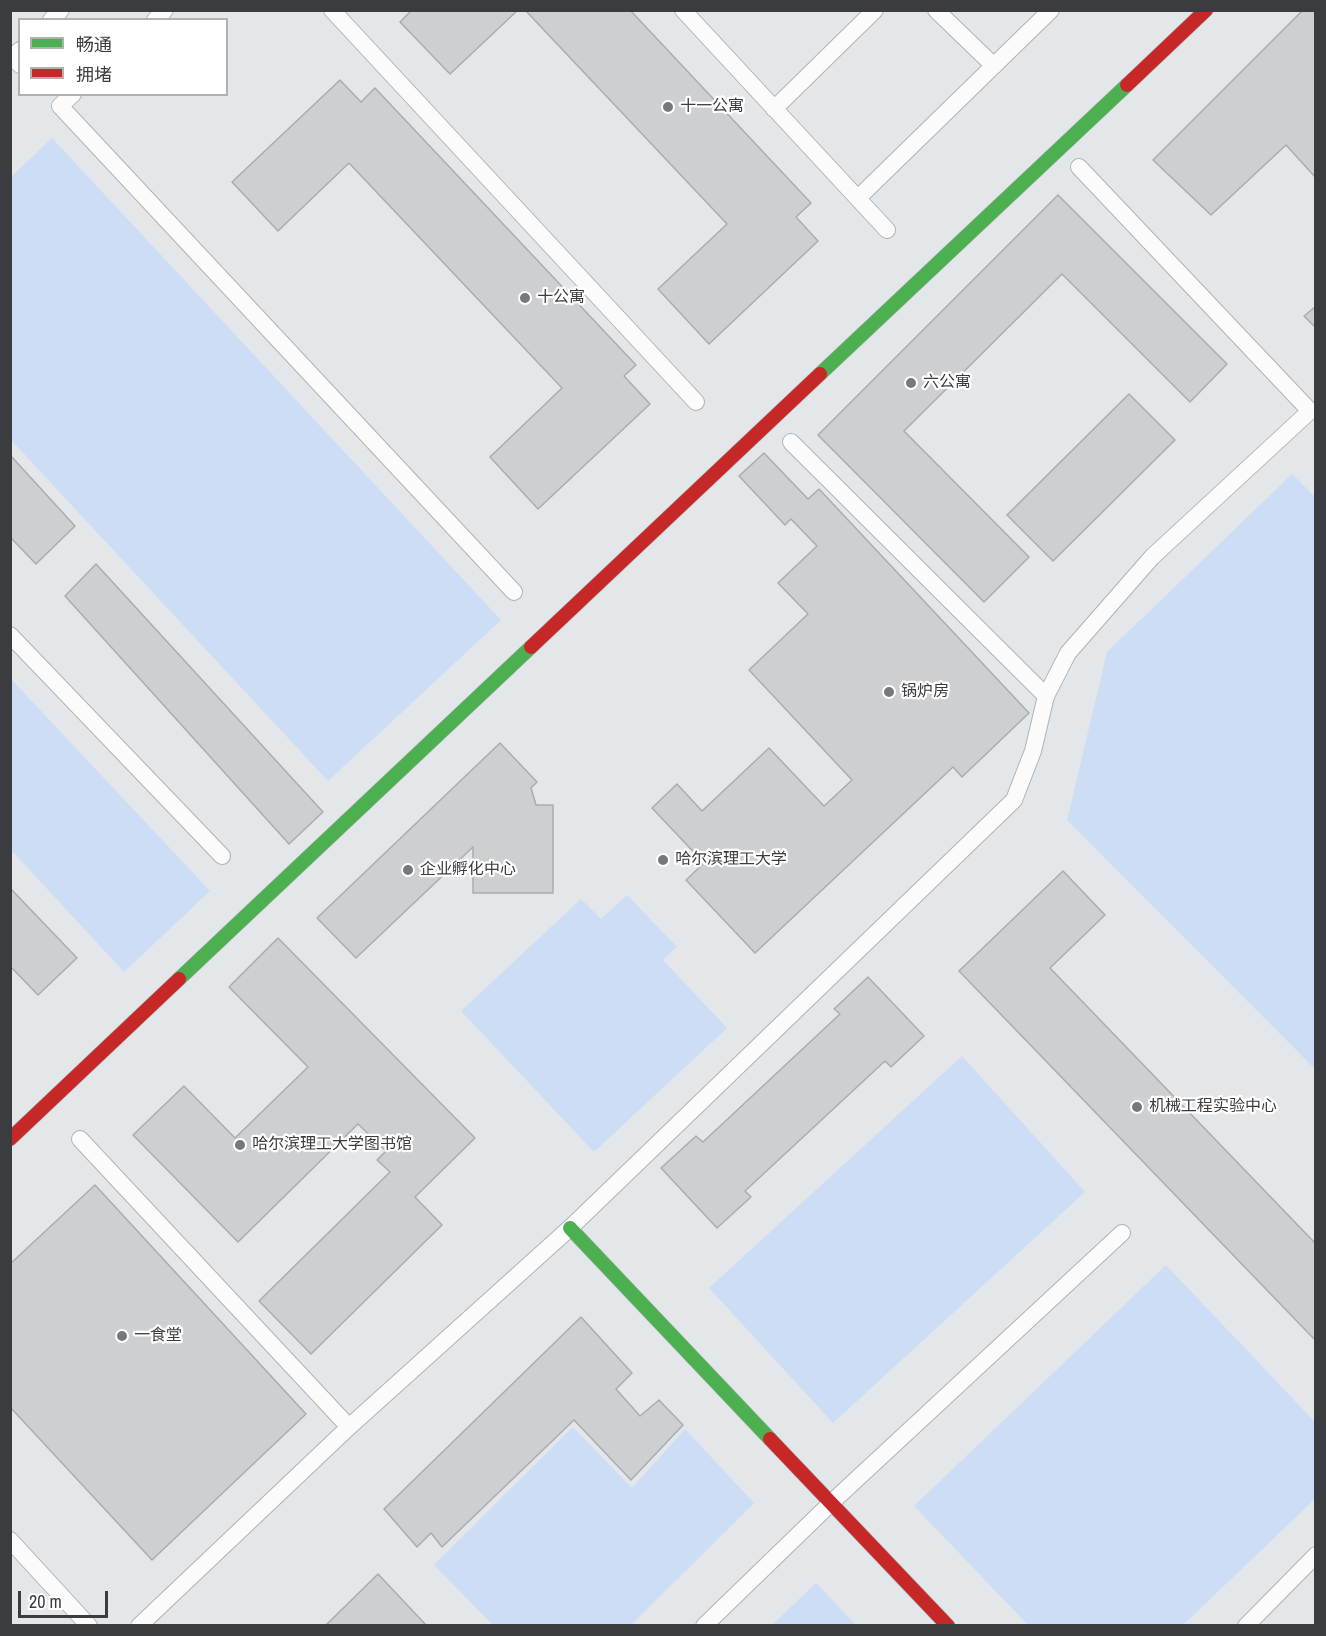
<!DOCTYPE html>
<meta charset="utf-8">
<style>
body{margin:0}
#map{position:relative;width:1326px;height:1636px;overflow:hidden;background:#e4e7ea;font-family:"Archivo Narrow","Noto Sans SC",sans-serif}
canvas{display:block}
.frame{position:absolute;inset:0;border:12px solid #3b3c3f;pointer-events:none}
.legend{position:absolute;left:18px;top:18px;width:210px;height:78px;box-sizing:border-box;background:#fff;border:2px solid #b1b1b2;margin:0;padding:8px 10px;list-style:none;font-size:18px;color:#3b3c3f}
.legend li{display:flex;align-items:center;gap:12px;height:30px}
.legend b{width:30px;border:2px solid #b1b1b2}
.scale{position:absolute;left:18px;top:1591px;width:90px;height:27px;box-sizing:border-box;border:3px solid #3b3c3f;border-top:0;padding-left:8px;font-size:18px;line-height:21px;white-space:nowrap;color:#3b3c3f;-webkit-text-stroke:4px #fff;paint-order:stroke}
</style>
<div id="map">
<canvas width="1326" height="1636"></canvas>
<div class="frame"></div>
<ul class="legend">
<li><b style="height:8px;background:#4caf50"></b>畅通</li>
<li><b style="height:8px;background:#c62828"></b>拥堵</li>
</ul>
<div class="scale">20 m</div>
</div>
<script>
const ctx = document.querySelector('canvas').getContext('2d');
ctx.lineJoin = 'round';
function fill(path, color) {
  ctx.fillStyle = color;
  ctx.fill(path, 'evenodd');
}
function trace(path, color, width, dash) {
  ctx.strokeStyle = color;
  ctx.lineWidth = width;
  ctx.lineCap = dash ? 'butt' : 'round';
  ctx.setLineDash(dash || []);
  ctx.stroke(path);
}
function write(font, color, halo, rows, align = 'center') {
  ctx.font = font + ' "Archivo Narrow","Noto Sans SC",sans-serif';
  ctx.lineWidth = 4.5;
  ctx.setLineDash([]);
  ctx.textBaseline = 'middle';
  ctx.strokeStyle = halo;
  ctx.fillStyle = color;
  for (const [text, x, y, turn = 0] of rows) {
    ctx.save();
    ctx.translate(x, y);
    ctx.rotate((+turn || 0) * Math.PI / 180);
    ctx.textAlign = isNaN(turn) ? turn : align;
    if (halo) ctx.strokeText(text, 0, 0);
    ctx.fillText(text, 0, 0);
    ctx.restore();
  }
}
const green = new Path2D(`
 M52,138L501,620L328,781L11,440V177Z
 M1292,474L1316,498L1315,1069L1067,820L1107,652Z
 M11,679L210,891L124,972L11,850Z
 M627,895L677,947L663,960L727,1028L594,1152L461,1011L581,899L601,919Z
 M962,1056L1085,1192L833,1423L709,1288Z
 M1166,1265L1315,1422V1499L1183,1625H1028L914,1506Z
 M573,1427L632,1488L685,1429L754,1503L631,1625H493L434,1565Z
 M816,1583L856,1625H772Z`);
const building = new Path2D(`
 M412,10H518L450,74L400,22Z
 M525,10H630L811,203L796,217L818,241L709,344L658,289L727,224Z
 M1303,10H1316V178L1286,145L1211,215L1153,160Z
 M340,80L361,102L375,88L636,365L624,376L650,404L538,509L490,457L562,388L349,163L278,231L232,182Z
 M1058,195L1227,364L1190,402L1062,274L904,431L1029,557L984,602L818,435Z
 M1316,306V328L1304,316Z
 M1129,394L1175,440L1053,561L1007,515Z
 M764,453L808,499L819,489L1029,713L962,777L953,767L755,953L686,880L704,863L652,808L677,784L702,811L769,748L824,806L852,780L749,670L808,614L778,583L817,546L791,519L785,525L739,476Z
 M10,455L75,526L36,564L10,537Z
 M96,564L323,812L289,844L65,596Z
 M500,743L537,782L531,788L536,805H553V893H473V847L356,958L317,918Z
 M1063,871L1105,915L1050,968L1316,1244V1341L959,971Z
 M10,888L77,958L38,995L10,966Z
 M278,938L475,1138L415,1197L442,1225L311,1354L259,1301L390,1172L377,1160L386,1151L358,1124L238,1242L133,1135L184,1086L235,1138L308,1067L229,987Z
 M868,977L924,1036L891,1067L885,1061L745,1191L751,1197L717,1228L661,1168L696,1136L703,1142L840,1014L834,1009Z
 M95,1185L306,1414L152,1560L10,1407V1264Z
 M581,1317L632,1373L616,1389L640,1416L659,1400L683,1425L631,1480L574,1420L442,1547L431,1533L417,1547L384,1509Z
 M378,1574L427,1626H325Z`);
const lane = new Path2D(`
 M332,10L696,402
 M683,10L887,230
 M936,10L994,66
 M51,20L61,10
 M155,20L165,10
 M20,50L12,57L20,65
 M73,94L60,106L514,592
 M774,109L875,10
 M858,198L1051,10
 M791,442L1046,696
 M10,635L222,856
 M80,1139L349,1427
 M10,1540L89,1626
 M139,1626L349,1427L570,1228L1014,800L1033,751L1046,696L1068,653L1152,557L1310,411L1079,167
 M704,1626L831,1503L1122,1233
 M1246,1626L1316,1555`);
const fast = new Path2D(`
 M820,374L1127,85
 M179,979L531,647
 M570,1228L770,1439`);
const jam = new Path2D(`
 M1127,85L1206,10
 M531,647L820,374
 M10,1139L179,979
 M770,1439L948,1626`);
const markers = [
 [668,107,6,"#76787b"],
 [525,298,6,"#76787b"],
 [911,383,6,"#76787b"],
 [889,692,6,"#76787b"],
 [663,860,6,"#76787b"],
 [408,870,6,"#76787b"],
 [1137,1107,6,"#76787b"],
 [240,1145,6,"#76787b"],
 [122,1336,6,"#76787b"]
];
const poiNames = [
 ["十一公寓",680,107],
 ["十公寓",537,298],
 ["六公寓",923,383],
 ["锅炉房",901,692],
 ["哈尔滨理工大学",675,860],
 ["企业孵化中心",420,870],
 ["机械工程实验中心",1149,1107],
 ["哈尔滨理工大学图书馆",252,1145],
 ["一食堂",134,1336]
];
fill(green, '#cdddf6');
fill(building, '#cdcfd1');
trace(building, '#aaadaf', 1.5);
trace(lane, '#b0b3b5', 18);
trace(fast, '#b0b3b5', 15);
trace(jam, '#b0b3b5', 15);
trace(lane, '#fbfbfc', 16);
trace(fast, '#4caf50', 14);
trace(jam, '#c62828', 14);
for (const [x, y, r, color] of markers) {
  const dot = new Path2D();
  dot.arc(x, y, r, 0, 2 * Math.PI);
  ctx.fillStyle = color;
  ctx.fill(dot);
  trace(dot, '#fff', 2);
}
write('16px', '#3b3c3f', '#fff', poiNames, 'left');
</script>
